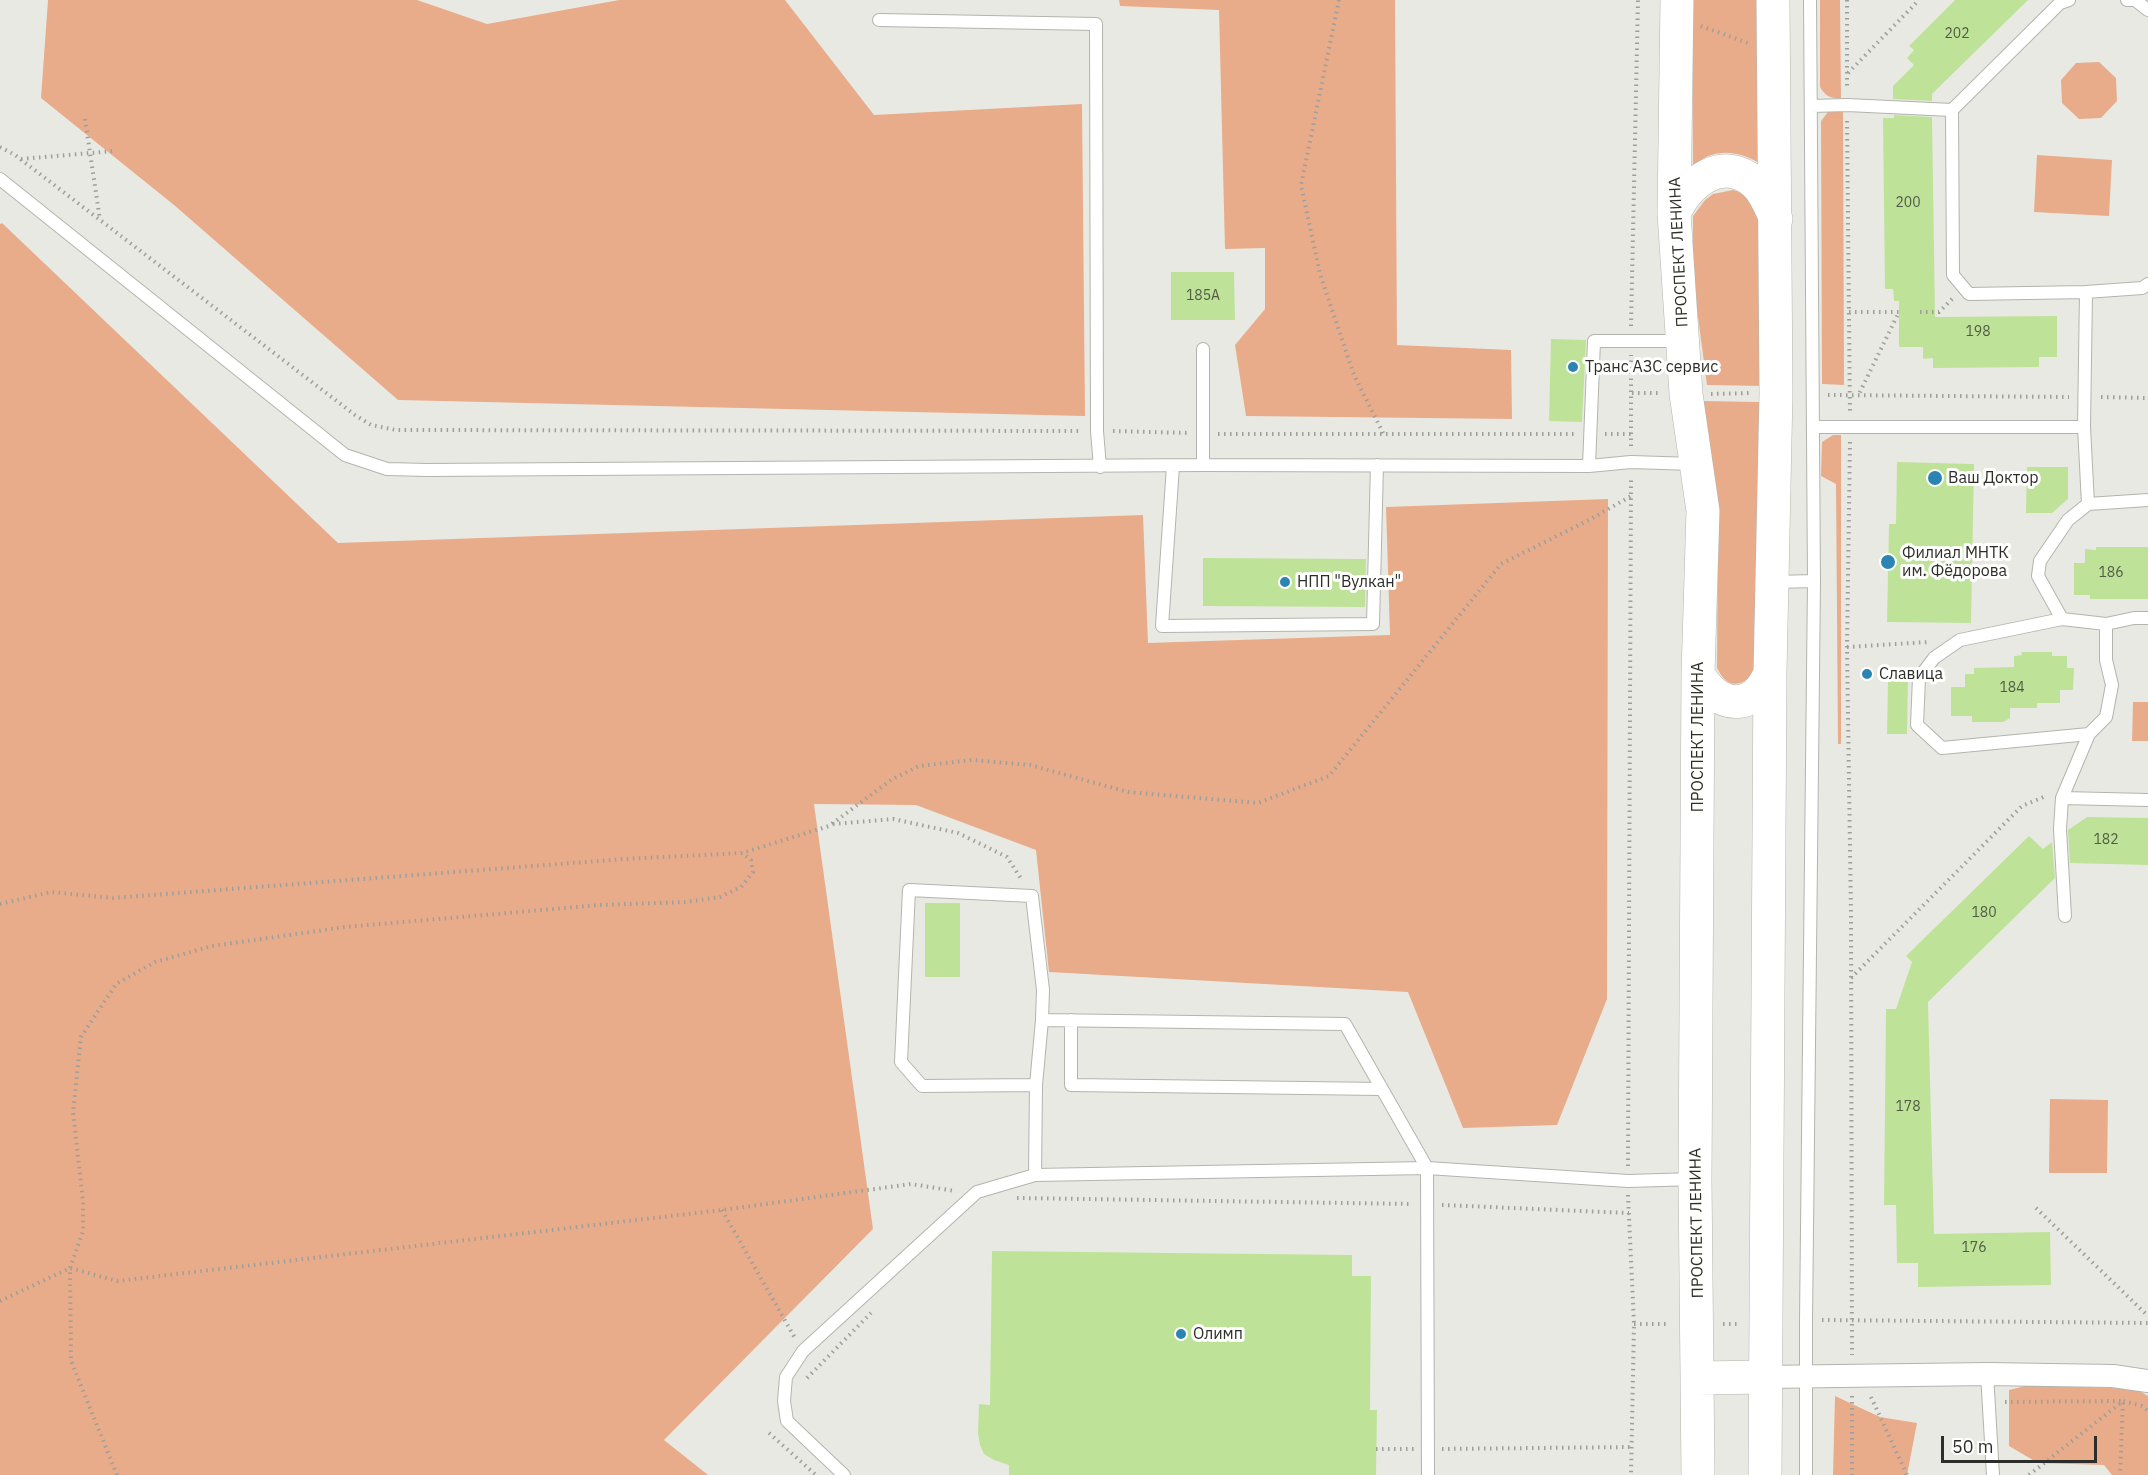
<!DOCTYPE html>
<meta charset="utf-8">
<style>
body{margin:0}
#map{position:relative;width:2148px;height:1475px;overflow:hidden;background:#e9e9e3;font-family:"IBM Plex Sans",sans-serif}
canvas{display:block}
.scale{position:absolute;left:1941px;top:1436px;width:156px;height:27px;box-sizing:border-box;border:3px solid #2d2d2b;border-top:0;padding-left:8px;font-size:18px;line-height:21px;white-space:nowrap;color:#2d2d2b;-webkit-text-stroke:4px #fffffe;paint-order:stroke}
</style>
<div id="map">
<canvas width="2148" height="1475"></canvas>
<div class="scale">50 m</div>
</div>
<script>
const ctx = document.querySelector('canvas').getContext('2d');
ctx.lineJoin = 'round';
function fill(path, color) {
  ctx.fillStyle = color;
  ctx.fill(path, 'evenodd');
}
function trace(path, color, width, dash) {
  ctx.strokeStyle = color;
  ctx.lineWidth = width;
  ctx.lineCap = dash ? 'butt' : 'round';
  ctx.setLineDash(dash || []);
  ctx.stroke(path);
}
function write(font, color, halo, rows, align = 'center') {
  ctx.font = font + ' "IBM Plex Sans",sans-serif';
  ctx.lineWidth = 6;
  ctx.setLineDash([]);
  ctx.textBaseline = 'middle';
  ctx.strokeStyle = halo;
  ctx.fillStyle = color;
  for (const [text, x, y, turn = 0] of rows) {
    ctx.save();
    ctx.translate(x, y);
    ctx.rotate((+turn || 0) * Math.PI / 180);
    ctx.textAlign = isNaN(turn) ? turn : align;
    if (halo) ctx.strokeText(text, 0, 0);
    ctx.fillText(text, 0, 0);
    ctx.restore();
  }
}
const green = new Path2D(`
 M48,0H417L487,24L619,0H785L874,115L1082,104L1085,416L398,400L174,205L41,98Z
 M1119,0H1395L1397,345L1511,350L1512,419L1246,416L1235,345L1265,309V248L1225,249L1219,10L1120,6Z
 M1692,0H1760L1764,166C1741,151 1715,146 1693,166Z
 M1820,0H1840L1841,98C1831,99 1825,96 1820,87Z
 M2099,62L2116,78L2117,101L2101,118L2079,119L2062,103L2061,80L2076,63Z
 M1828,112H1843L1844,385L1822,384L1821,121Z
 M2037,155L2112,160L2109,216L2034,212Z
 M1733,190L1744,193L1760,208L1763,386L1707,385L1693,279V216L1705,200L1713,194Z
 M2,223L338,543L1143,515L1148,643L1390,635L1386,507L1608,499L1607,999L1557,1125L1463,1128L1408,992L1049,972L1036,850L916,805L814,804L873,1229L664,1440L708,1475H0V224Z
 M1703,401L1759,402L1763,668C1746,681 1731,696 1717,668L1718,509Z
 M1833,435H1841V744H1838L1836,484L1821,476L1822,442Z
 M2133,702H2148V741H2132Z
 M2050,1099L2108,1100L2107,1173H2049Z
 M2029,1385L2136,1389L2148,1396V1475H2112L2104,1465L2038,1463L2009,1446V1390Z
 M1835,1396L1880,1417L1917,1423L1907,1475H1833Z`);
const building = new Path2D(`
 M1955,0H2028L1932,94V101L1893,99V86L1914,65L1907,58L1914,50L1909,46Z
 M1894,115L1932,117L1935,317L2057,316V357H2039V367L1933,368V358L1923,359V347H1899V301H1894L1893,289H1885L1883,118H1894Z
 M1171,272H1234L1235,320H1171Z
 M1551,339L1586,340L1582,422L1549,421Z
 M1897,462L1974,464L1971,623L1887,622L1889,524H1896Z
 M2027,467H2068V499L2052,513H2026Z
 M2096,547H2148V599H2090V595H2074V563H2085V549L2096,550Z
 M1203,558L1366,559L1365,607L1203,606Z
 M2021,652H2052V656H2067V668H2074L2073,690H2060V703H2037V708H2010V718L2003,722H1972V716H1951V687H1965V674H1974V668L2014,667V656L2022,655Z
 M1888,681H1908L1907,734H1887Z
 M2087,817L2148,818V865L2070,863L2068,830Z
 M2029,836L2043,849L2052,842L2055,878L1928,1002L1934,1234L2050,1232L2051,1285L1918,1287V1263H1897L1896,1205H1884L1886,1009H1896L1912,962L1906,956Z
 M925,903H960V977H925Z
 M992,1251L1352,1255V1276H1371L1370,1410H1377L1376,1475H1009V1465L994,1460L984,1454L980,1445L978,1433L979,1404L990,1405Z`);
const path = new Path2D(`
 M1339,0L1301,185L1320,274L1354,375L1384,435
 M1847,0V89
 M1701,26L1748,43
 M1848,73L1919,0
 M85,119L100,220
 M1847,121L1850,413
 M0,147L15,155L355,415L371,425L396,430L1082,431
 M21,159L114,151
 M1849,312H1899L1858,396
 M1920,312H1939L1953,298
 M1631,326L1638,0
 M1632,393H1661
 M1711,394L1751,393
 M1828,395L2069,397
 M2101,397L2148,398
 M1113,431L1190,433
 M1218,434H1577
 M1605,434H1631
 M1850,442L1847,647L1851,914L1852,1355
 M1631,446V355
 M1847,647L1929,642
 M833,824L893,819L958,833L1007,857L1022,880
 M0,904L51,892L113,898L625,859L742,853L829,826L891,780L919,766L972,760L1030,765L1128,792L1258,803L1329,776L1501,564L1591,519L1631,496
 M1851,978L2022,806L2046,796
 M1628,1166L1631,478
 M1628,1195L1634,1324L1631,1475
 M1017,1198L1411,1204
 M1442,1205L1629,1213
 M2036,1208L2148,1316
 M722,1210L795,1338
 M0,1301L70,1268L117,1281L722,1210L911,1184L955,1191
 M1822,1320L2148,1323
 M1634,1324H1670
 M1723,1324H1739
 M807,1378L871,1313
 M1852,1396V1475
 M1871,1397L1907,1475
 M2005,1402L2123,1401L2120,1475
 M769,1433L816,1475
 M1376,1449H1414
 M1442,1449L1631,1447
 M117,1475L71,1361L70,1268L83,1231V1201L73,1112L81,1037L116,984L155,962L212,946L345,927L600,905L685,902L720,897L741,887L753,872L751,860L742,853
 M2029,1475L2123,1401L2142,1406L2148,1411`);
const service = new Path2D(`
 M2069,0L2060,3L1952,110L1953,275L1969,294L2086,292L2142,288L2148,284
 M2127,0H2135L2148,10
 M879,20L1096,24L1097,431L1100,467
 M1811,106L1847,105L1952,110
 M0,179L345,455L387,469L427,470L1203,465L1589,466L1631,462L1694,464
 M1814,427H2084L2086,292
 M2084,427L2088,504
 M1203,465V349
 M1173,466L1162,626L1373,624L1377,465
 M1589,466L1594,341H1683
 M2148,500L2088,504L2068,520L2040,561L2038,576L2062,619L2106,624L2134,618H2148
 M1774,582L1814,581
 M2089,734L2106,717L2112,685L2106,660V624
 M2062,798L2089,734L1942,748L1917,725L1919,678L1934,658L1960,640L2062,619
 M2065,916L2060,829L2062,798L2148,800
 M1071,1020V1085L1382,1089
 M1036,1085L922,1086L901,1062L909,890L1032,896L1043,990L1042,1020
 M1035,1175L1036,1085L1042,1020L1345,1024L1427,1168L1428,1475
 M1987,1374L1993,1475
 M844,1475L787,1421L784,1401L786,1377L803,1351L977,1192L1035,1175L1427,1168L1628,1181L1694,1179
 M1806,1475V1321L1814,581L1810,0`);
const minor = new Path2D(`
 M1765,1377L1987,1374L2113,1376L2148,1381`);
const secondary = new Path2D(`
 M1677,0L1674,213L1686,394L1703,511L1698,674L1695,1179L1698,1475
 M1674,213C1689,182 1722,154 1755,183C1765,192 1770,206 1776,219
 M1698,674C1718,709 1753,713 1770,673
 M1698,1378L1765,1377
 M1765,1475L1770,673L1776,393L1773,0`);
const markers = [
 [1573,367,6,"#2c84b3"],
 [1935,478,8,"#2c84b3"],
 [1888,562,8,"#2c84b3"],
 [1285,582,6,"#2c84b3"],
 [1867,674,6,"#2c84b3"],
 [1181,1334,6,"#2c84b3"]
];
const numberNames = [
 ["202",1957,34],
 ["200",1908,203],
 ["185А",1203,296],
 ["198",1978,332],
 ["186",2111,573],
 ["184",2012,688],
 ["182",2106,840],
 ["180",1984,913],
 ["178",1908,1107],
 ["176",1974,1248]
];
const streetNames = [
 ["ПРОСПЕКТ ЛЕНИНА",1679,252,-93],
 ["ПРОСПЕКТ ЛЕНИНА",1698,737,-90],
 ["ПРОСПЕКТ ЛЕНИНА",1697,1223,-91]
];
const poiNames = [
 ["Транс АЗС сервис",1585,367],
 ["Ваш Доктор",1948,478],
 ["Филиал МНТК",1902,553],
 ["им. Фёдорова",1902,571],
 ["НПП \"Вулкан\"",1297,582],
 ["Славица",1879,674],
 ["Олимп",1193,1334]
];
fill(green, '#e9ac8b');
fill(building, '#bee398');
trace(service, '#b4b4ae', 14);
trace(minor, '#b4b4ae', 24);
trace(secondary, '#b4b4ae', 34);
trace(path, '#9e9e9a', 4, [1.5, 4.5]);
trace(service, '#fff', 12);
trace(minor, '#fff', 22);
trace(secondary, '#fff', 33);
for (const [x, y, r, color] of markers) {
  const dot = new Path2D();
  dot.arc(x, y, r, 0, 2 * Math.PI);
  ctx.fillStyle = color;
  ctx.fill(dot);
  trace(dot, '#fffffe', 2);
}
write('14px', '#515a46', null, numberNames);
write('16px', '#2d2d2b', '#fffffe', streetNames);
write('16px', '#2d2d2b', '#fffffe', poiNames, 'left');
</script>
